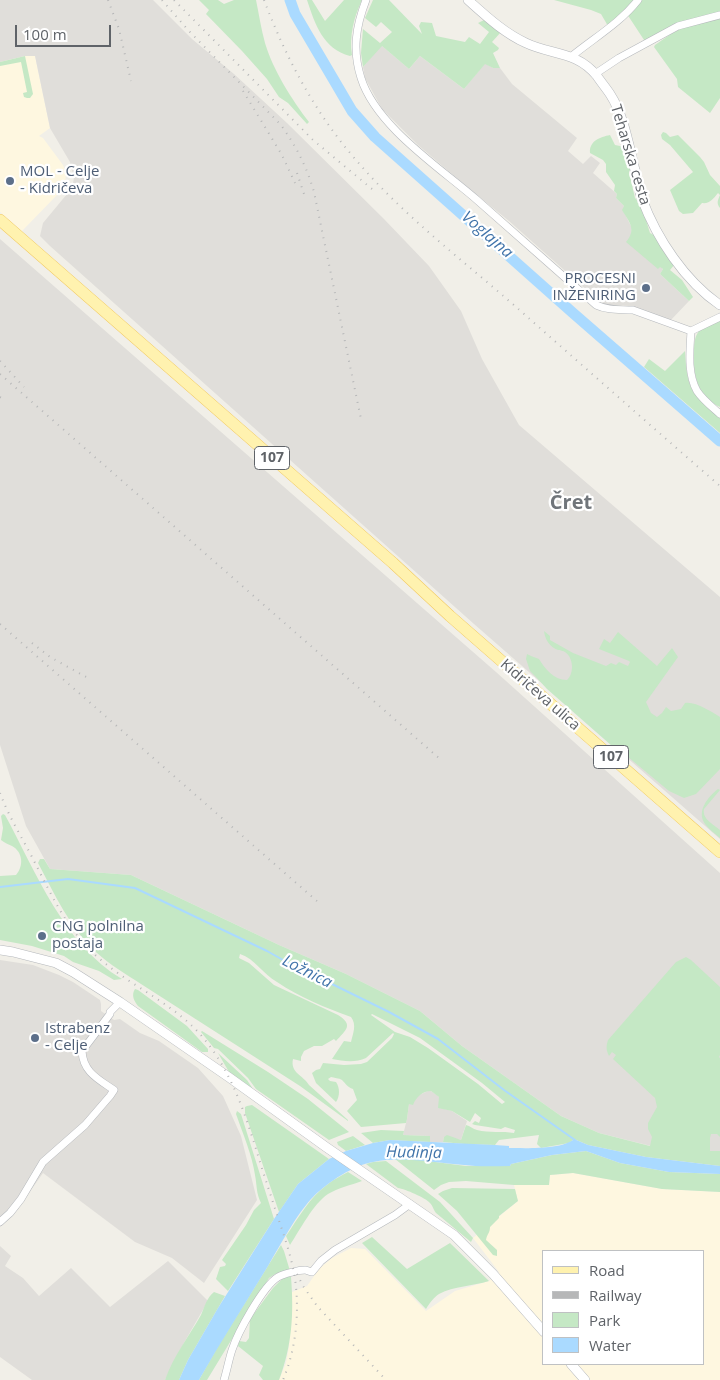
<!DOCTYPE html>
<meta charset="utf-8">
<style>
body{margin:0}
#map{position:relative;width:720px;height:1380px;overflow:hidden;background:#f1efe8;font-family:"Open Sans",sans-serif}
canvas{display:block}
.legend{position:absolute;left:542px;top:1250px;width:162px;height:115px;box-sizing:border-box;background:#fff;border:1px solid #bfc1c3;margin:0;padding:6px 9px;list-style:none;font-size:15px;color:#5f6368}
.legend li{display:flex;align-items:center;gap:10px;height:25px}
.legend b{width:25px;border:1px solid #bfc1c3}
.scale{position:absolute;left:15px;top:25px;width:96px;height:22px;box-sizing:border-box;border:2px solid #5f6368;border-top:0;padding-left:6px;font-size:15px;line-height:18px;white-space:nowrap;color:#5f6368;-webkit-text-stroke:4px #fff;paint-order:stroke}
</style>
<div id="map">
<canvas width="720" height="1380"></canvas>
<ul class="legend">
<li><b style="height:6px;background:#fff2af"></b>Road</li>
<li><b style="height:6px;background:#b6b7b8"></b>Railway</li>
<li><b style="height:14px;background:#c5e8c5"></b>Park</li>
<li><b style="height:14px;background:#aadaff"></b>Water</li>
</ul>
<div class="scale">100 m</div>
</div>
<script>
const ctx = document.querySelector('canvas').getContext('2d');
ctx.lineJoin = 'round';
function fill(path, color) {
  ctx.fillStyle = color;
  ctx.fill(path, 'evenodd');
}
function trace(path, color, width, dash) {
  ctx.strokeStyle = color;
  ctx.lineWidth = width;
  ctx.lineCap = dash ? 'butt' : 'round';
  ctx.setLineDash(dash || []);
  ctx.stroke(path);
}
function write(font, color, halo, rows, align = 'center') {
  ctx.font = font + ' "Open Sans",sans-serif';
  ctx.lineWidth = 4.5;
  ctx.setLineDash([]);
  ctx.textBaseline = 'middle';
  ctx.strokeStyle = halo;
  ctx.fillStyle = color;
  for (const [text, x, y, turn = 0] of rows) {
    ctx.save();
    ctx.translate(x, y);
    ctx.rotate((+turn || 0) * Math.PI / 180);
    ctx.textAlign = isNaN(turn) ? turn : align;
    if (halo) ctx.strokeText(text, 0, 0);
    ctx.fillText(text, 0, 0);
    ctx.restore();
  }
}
const commercial = new Path2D(`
 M25,56H35L50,128L39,136L43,138L63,165L66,174L65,184L58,194L22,231L0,212V62Z
 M573,1173L662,1189L720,1192V1380H279L286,1363L289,1347L292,1292L307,1286L319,1269L332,1258L351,1248L365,1249L426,1311L455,1291L489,1281L499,1272L473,1238L518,1201L514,1185H549L550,1175ZM544,1251H704V1364H544Z`);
const industrial = new Path2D(`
 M0,0H153L192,39L234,74L287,123L384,219L429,266L461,311L482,359L519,425L720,597V839L474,624L50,246L40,236L43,223L72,188L74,178L70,162L50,128L35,56H25L0,62Z
 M381,45L409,69L420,56L464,89L485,63L493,68H500L512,84L577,138L568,151L583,164L591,156L600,163L593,173L617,194L616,198L624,206L623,210L632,228L631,236L663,269L660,274L689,301L670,321L634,307L623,305H606L600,302L509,221L467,187L418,145L382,109L365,78L363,67Z
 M0,239L496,672L720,873V1151H710L651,1146L599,1133L561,1116L462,1046L420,1011L346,974L279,945L131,875L50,869L26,826L0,745Z
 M0,960L33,965L59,975L73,982L100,1000L101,1004V1011L114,1020L120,1019L140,1033L159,1041L198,1068L223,1096L241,1136L257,1200L204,1283L172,1258L135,1242L43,1173L15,1213L0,1227Z
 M428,1091H431L437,1095L439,1097V1101L445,1109L452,1111L467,1121L461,1140L444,1137L443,1142H430L429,1136L403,1135L407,1119L409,1104L417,1096Z
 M0,1246L11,1256L5,1266L23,1278L39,1296L71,1268L110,1307L168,1261L208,1301L185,1341L165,1380H32L0,1357Z`);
const green = new Path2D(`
 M199,0H218L224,4L234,0H256C259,14 261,29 265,43C273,70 292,100 309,122L307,124L288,103L279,97L267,79L242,51L206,14L209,10Z
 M307,0H312L325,21L344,0H362C354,17 349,36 352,55L350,56C323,49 315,24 307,0Z
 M373,0H389L422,34L419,26L421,22L432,23L436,36L465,42L469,37L480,44L489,32L478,23L484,20L501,32L492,42L499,48L498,50L493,53L500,68H493L485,64L464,89L420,56L409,69L382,46L363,67L361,53L363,29L380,43L392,32L381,22L376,27L365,18Z
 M554,0H636L608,26L601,14L591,10Z
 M640,0H720V13L646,43L627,14Z
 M720,19V98L710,113L678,87L677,79L654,47L655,45L678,29L702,22Z
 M25,56L33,94L30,98H27L24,97L23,93L27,92L21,62L0,66V62Z
 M663,132L666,133L670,137L678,135L700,157L704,162L710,175L720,186V208C716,203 718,200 720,195L718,193C713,199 710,204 702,203L693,213L683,214L679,211L670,190L693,172L670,145L662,139L661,135Z
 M610,135L615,145L625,147L631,168L629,172L635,198L641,204L650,233L656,236L675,264L670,270L682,280L693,297L689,301L660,274L663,269L660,267L658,269L626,242C637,229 629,222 622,210L624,206L616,198L617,194L614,191L615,185L606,172V164L603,160L590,153C589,141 600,137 610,135Z
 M720,320V407C698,397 693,376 694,354C694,346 694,337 699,331C704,325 713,323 720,320Z
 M685,351C687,389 691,394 720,417V433L644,367L649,359L665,371Z
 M544,631L550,636V640L573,653L606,666L611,663L616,665L619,662L628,666L630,662L629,661L599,649L604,639L610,643L618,632L657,666L672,648L678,657L646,702L651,713L657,717L662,713L666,707L671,711L681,709L685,703C695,701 712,712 720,717V769L696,794L684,798L669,791L622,752L619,751L612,746L547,689L535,676L530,671L526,659L527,654L531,656L539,659C545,669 554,680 567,680C574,674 574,658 565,652C564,651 559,650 558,650C550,647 545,640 544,631Z
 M718,789L720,790L704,809C702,819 713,824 720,830V838C715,834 709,829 705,824C696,811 708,797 718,789Z
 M3,814L5,815C36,872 64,945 122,979L114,980L99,971L73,962L64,956L32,946L0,940V876L16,875C24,866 23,852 12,846C8,844 5,843 1,840L3,828L1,816Z
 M40,859H44L50,869L131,875L279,945L346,974L420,1011L462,1046L561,1116L599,1133L650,1146L652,1137L648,1129V1123L657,1107L655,1098L613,1059L616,1055L612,1052L609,1056C606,1050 606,1046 608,1040L676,962L686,957L691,960L720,987V1055L719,1057L720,1058V1137L717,1134H711L710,1138V1151H720V1166L646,1157L588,1145L574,1139L569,1143L541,1148L537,1144L539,1135L499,1140L495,1145L464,1144L443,1142L444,1137L447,1135L461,1140L466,1125C470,1126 473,1129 477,1130C489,1133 503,1131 514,1133L515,1130L505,1127L501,1129L475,1125L472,1124L475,1121L479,1123L481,1118L475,1113L470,1122L452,1111L438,1108L439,1097L431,1091C423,1091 416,1097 413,1105L409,1104L407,1119L406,1123L361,1127L347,1111L357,1100L353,1089C347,1087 346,1084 342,1080C339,1078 334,1078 331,1077L328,1079L330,1081L336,1082C340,1088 340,1096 336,1102L316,1083L312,1073L316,1070L320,1069L323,1063L344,1065L361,1064L367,1062L392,1038L394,1034L393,1033L366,1058C355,1063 343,1061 332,1059L344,1041L351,1042C353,1033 357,1025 351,1017C326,1008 299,997 277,982C263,974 255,959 240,954L239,958L249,963L274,985L338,1015C354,1025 346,1030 336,1041L334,1039L322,1046H314L304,1051L301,1057V1061L293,1059C290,1073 303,1075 309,1085L348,1120V1121L300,1086L141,984C126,974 110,965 97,953C70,928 55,895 38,863ZM372,1014L420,1038L482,1083L505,1102L502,1104L478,1084L428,1048L410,1037L395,1032L371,1015Z
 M135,989L138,990L187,1026L208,1049V1052H202L138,1006C134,1001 131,995 135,989Z
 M202,1031L268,1072L308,1099L349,1132L329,1140L256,1089L248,1078L218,1049L214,1048L201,1032Z
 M218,1053L247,1080L253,1089L229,1072Z
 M252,1105L329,1159L298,1184L279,1212L245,1113V1107L247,1106Z
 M237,1111L241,1114L274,1219L228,1291L216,1279L220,1267L225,1266L226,1264L222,1260L246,1225L254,1210L261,1203C256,1193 257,1185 255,1175C252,1155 243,1134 236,1114Z
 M381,1130L404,1131L403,1135L430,1136V1142L390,1140L373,1143L361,1133Z
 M353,1136L365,1145L346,1151L338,1145L337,1142Z
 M586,1151L620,1163L669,1172L720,1174V1192L662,1189L573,1173L550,1175L549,1185H514L466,1181L449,1182L441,1185L434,1190L395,1159H412L466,1166H510L511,1164L552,1155Z
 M386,1161L440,1202L473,1238L471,1242L436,1213C434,1211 433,1206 430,1203C426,1198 405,1189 398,1188L366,1164L373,1162Z
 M348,1172L362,1181C351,1185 338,1188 328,1194C313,1204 300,1230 290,1245L286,1236C299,1217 309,1198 328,1184C334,1179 341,1176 348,1172Z
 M452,1188L515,1189L518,1201L499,1216V1218L490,1227C490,1233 487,1234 486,1240L497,1250V1256L493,1255L457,1211L438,1194L443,1191Z
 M372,1237L407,1269L450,1243L489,1281C473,1286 454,1286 439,1294C434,1297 429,1304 426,1309L362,1243Z
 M281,1245L284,1251L290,1271L275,1274L269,1278L207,1380H199L218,1346Z
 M290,1276L291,1277C294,1314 292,1346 279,1380H263L259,1375L263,1366L238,1346L239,1341L246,1342L249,1338L250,1319L273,1288L284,1277Z
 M214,1292L225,1296L188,1360L179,1380H165C173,1357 189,1336 201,1315C204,1308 207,1297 214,1292Z`);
const water = new Path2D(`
 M574,1139L588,1145L646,1157L720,1166V1174L669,1172L620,1163L586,1151L552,1155L511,1164L510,1166C495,1166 479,1167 464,1165C434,1163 404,1156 373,1162C354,1165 328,1182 314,1196C297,1213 281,1244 268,1266C245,1304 221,1341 199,1380H179L188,1360L218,1308L274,1219L298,1184L329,1159L346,1151L373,1143L390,1140L495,1145L509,1146V1148C525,1148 562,1150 574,1139Z`);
const stream = new Path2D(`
 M0,887L68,879L135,888L267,951L283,960L389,1012L438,1039L504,1090L575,1140`);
const river = new Path2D(`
 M290,0L295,14L335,82L352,111L375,137L573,313L720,441`);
const minor = new Path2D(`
 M366,0C356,26 352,50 361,78C376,126 439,167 477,200C517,235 556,270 596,305C609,311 620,309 633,310L691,331C690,350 687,373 697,391C703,400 712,407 720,414
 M572,56C594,38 620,23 638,0
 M595,74L619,58L678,26L720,15
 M691,331L720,317
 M0,1222L10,1213L21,1199L43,1162L85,1125L110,1096L114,1090C98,1079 83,1072 82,1051L110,1014V1012L120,1002
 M224,1380C227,1370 229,1359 232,1350C238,1332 263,1286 278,1277C283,1274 299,1270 305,1270C307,1270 310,1272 312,1272L321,1261L335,1250L395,1215L410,1204`);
const tertiary = new Path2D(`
 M468,0C486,16 504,33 526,43C551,55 577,51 597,76C601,82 606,88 610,94C625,117 629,148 636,174C638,182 639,191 642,199C657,239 685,281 720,305
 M0,950L13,952L56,963L73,972L120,1002L230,1078L326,1147L454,1235L493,1274L544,1332
 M571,1364L585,1380`);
const primary = new Path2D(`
 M0,220L393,563L450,616L720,852`);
const rail = new Path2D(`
 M108,0L119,29L131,81
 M162,0L188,30L281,125C297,148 306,165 314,192L361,419
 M174,0L313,140L372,189
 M264,0C286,58 315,113 356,160C403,215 461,259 515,306C583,366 651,426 720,486
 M243,91L282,155L295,183
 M297,173L305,197
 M0,361L24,387
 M0,374L440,759
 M0,397L3,399
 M0,624L318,902
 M32,643L50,657L88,678
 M0,793C8,815 21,836 32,857C51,894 68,933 101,960C135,989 177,1005 205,1040C241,1084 253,1144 271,1196C280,1226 293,1256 296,1287C299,1319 295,1351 283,1380
 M297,1274L303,1286L317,1306L386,1380`);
const markers = [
 [10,181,5,"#5c6f8a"],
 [646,288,5,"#5c6f8a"],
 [42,936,5,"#5c6f8a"],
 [35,1038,5,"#5c6f8a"]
];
const shields = [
 [272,458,35],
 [611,757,35]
];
const shieldNames = [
 ["107",272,458],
 ["107",611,757]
];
const streetNames = [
 ["Teharska cesta",630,155,73],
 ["Kidričeva ulica",540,695,41]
];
const serviceNames = [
 ["MOL - Celje",20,172],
 ["- Kidričeva",20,189],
 ["PROCESNI",636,279,"right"],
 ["INŽENIRING",636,296,"right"],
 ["CNG polnilna",52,927],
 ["postaja",52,944],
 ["Istrabenz",45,1029],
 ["- Celje",45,1046]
];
const waterNames = [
 ["Voglajna",487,235,41],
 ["Ložnica",307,972,27],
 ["Hudinja",414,1153,1]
];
const districtNames = [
 ["Čret",571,503]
];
fill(commercial, '#fef7e0');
fill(industrial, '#e0deda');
fill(green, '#c5e8c5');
fill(water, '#aadaff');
trace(stream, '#aadaff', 2);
trace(river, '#aadaff', 11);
trace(minor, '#b5b8bc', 8);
trace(tertiary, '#b5b8bc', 10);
trace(primary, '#f2c960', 12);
trace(minor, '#fff', 7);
trace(tertiary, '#fff', 9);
trace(primary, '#fff2af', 11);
trace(rail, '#b6b7b8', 2, [1, 6]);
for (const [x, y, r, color] of markers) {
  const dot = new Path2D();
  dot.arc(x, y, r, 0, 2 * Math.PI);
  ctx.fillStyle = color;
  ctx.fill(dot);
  trace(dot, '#fff', 2);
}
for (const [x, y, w] of shields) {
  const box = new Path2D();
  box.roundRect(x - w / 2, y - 11.5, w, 23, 4);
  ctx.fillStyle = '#fff';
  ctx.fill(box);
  trace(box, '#5f6368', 1);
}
write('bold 14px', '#5f6368', null, shieldNames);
write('15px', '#5f6368', '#fff', streetNames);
write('15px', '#4e5e75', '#fff', serviceNames, 'left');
write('italic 16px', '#4174aa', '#fff', waterNames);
write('bold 20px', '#70757a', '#fff', districtNames);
</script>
